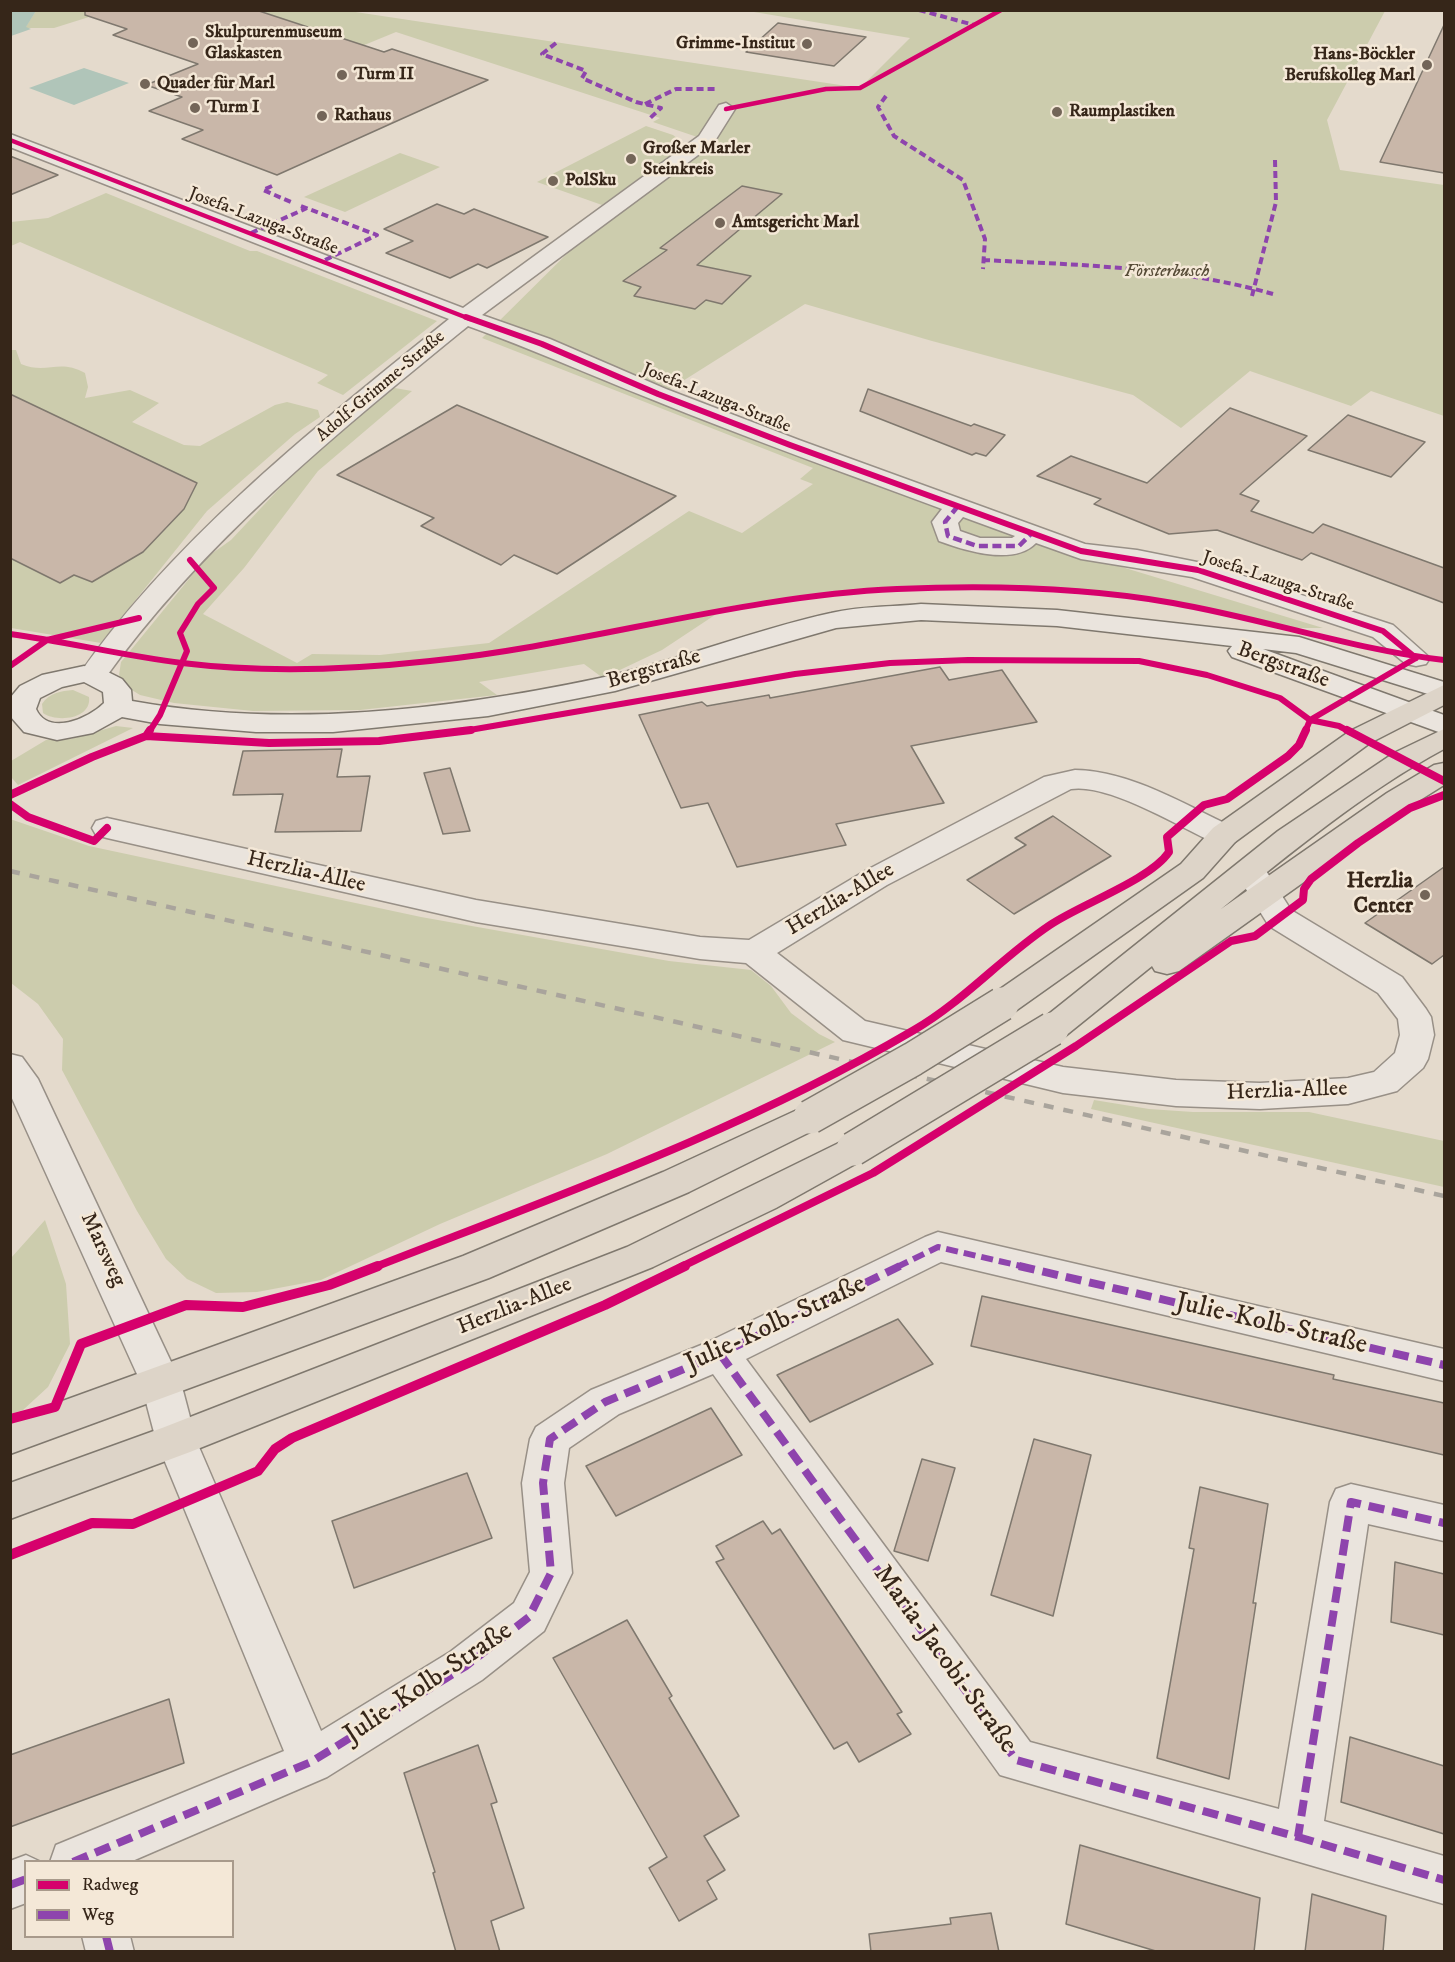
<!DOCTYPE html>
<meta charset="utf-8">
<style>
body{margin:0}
#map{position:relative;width:1455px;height:1962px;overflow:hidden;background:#e4dacc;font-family:"IM FELL DW Pica",serif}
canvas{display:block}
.frame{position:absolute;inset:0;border:12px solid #362619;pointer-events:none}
.legend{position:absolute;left:24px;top:1860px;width:210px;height:78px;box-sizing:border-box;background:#f4e8d7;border:2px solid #a89a8b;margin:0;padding:8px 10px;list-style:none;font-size:18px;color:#362619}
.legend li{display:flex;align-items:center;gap:12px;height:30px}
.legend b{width:30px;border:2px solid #a89a8b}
</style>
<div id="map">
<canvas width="1455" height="1962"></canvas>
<div class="frame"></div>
<ul class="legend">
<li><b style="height:8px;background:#d6006c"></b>Radweg</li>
<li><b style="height:8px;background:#8e44ad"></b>Weg</li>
</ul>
</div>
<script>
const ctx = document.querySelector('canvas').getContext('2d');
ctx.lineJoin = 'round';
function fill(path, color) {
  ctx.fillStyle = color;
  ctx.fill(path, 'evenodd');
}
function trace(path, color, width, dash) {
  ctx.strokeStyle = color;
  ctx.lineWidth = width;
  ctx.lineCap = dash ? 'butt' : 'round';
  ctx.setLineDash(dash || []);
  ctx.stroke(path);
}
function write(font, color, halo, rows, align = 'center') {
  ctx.font = font + ' "IM FELL DW Pica",serif';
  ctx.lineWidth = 5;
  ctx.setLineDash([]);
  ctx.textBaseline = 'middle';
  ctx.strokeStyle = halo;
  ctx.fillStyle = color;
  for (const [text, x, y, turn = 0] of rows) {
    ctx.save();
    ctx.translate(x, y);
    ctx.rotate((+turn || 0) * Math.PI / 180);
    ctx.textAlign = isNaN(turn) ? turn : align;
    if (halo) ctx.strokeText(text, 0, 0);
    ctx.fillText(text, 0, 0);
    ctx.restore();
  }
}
const green = new Path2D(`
 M36,11H108L54,28H25Z
 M256,11H349L860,88L910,38L748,11H1385L1327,120L1340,170L1444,185V416L1371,391L1351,406L1250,371L1181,428L1133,395L932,341L805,304L659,396L1079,554L1323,628H1293L1173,602L1038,587L895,589L801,596L727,607L662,650L603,678L584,664L479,682L497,695L360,710L253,711L174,703L140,695L127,687L119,675L121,662L207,557L231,540L305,461L389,387L412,391L318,471L244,568L203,614L297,663L312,654L380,655L489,643L689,511L742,533L813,484L800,479L813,468L482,338L607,214L706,140L653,122L660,118L396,32L357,48Z
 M646,126L673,135L686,145L602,205L537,182Z
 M400,153L440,167L345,212L304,197Z
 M106,193L250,251H257L437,321L343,395L317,383L328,375L20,242L11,246V222L48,218Z
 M11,350H16L21,364C48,375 58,358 85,373L88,387L85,398L130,390L159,403L132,422L184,445L200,446L275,405L287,402L318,410L320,417L295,434L207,511L101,643L11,628L10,558L60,583L74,575L92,582C139,555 172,534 197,484L11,394Z
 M73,690L89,697C92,719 57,723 43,713L42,704C49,693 61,691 73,690Z
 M116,726L133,728L18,785L11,777V761L46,740L71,739Z
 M10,819L89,846L421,917L669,961L751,970L771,986L791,1013L819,1034L835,1042L607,1154L440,1224L321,1280L257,1292L216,1293L187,1279L166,1259L137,1211L62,1070L63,1039L38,1004L11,983Z
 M1094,1100L1149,1109L1193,1112H1309L1444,1141V1187L1091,1109Z
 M45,1220L66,1284L70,1344L48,1387L23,1410L11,1414V1258Z`);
const water = new Path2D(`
 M10,11H36L26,27L31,29L11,36Z
 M84,68L129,83L74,105L29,88Z`);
const building = new Path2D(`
 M85,10H256L384,52L392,49L488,80L277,175L182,139L203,130L149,111L182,97L146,85L198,64L113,35L127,29L85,15Z
 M778,23L866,37L834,66L746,52Z
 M1444,25V173L1380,162Z
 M10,156L58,175L10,195Z
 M742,186L782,194L697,265L751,276L722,304L706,300L695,309L634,296L641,287L623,281L667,250L660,248Z
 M437,204L464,214L474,209L548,237L487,268L478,264L450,278L386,253L413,241L384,229Z
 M868,389L971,426L974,424L1005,435L986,456L976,453L972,455L860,411Z
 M10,394L197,483L184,509L143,552L92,582L74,575L60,583L10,558Z
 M457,405L676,496L557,574L514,555L501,565L421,526L434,518L337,475Z
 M1230,408L1307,436L1240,494L1259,501L1251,511L1313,533L1323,524L1444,568V603L1311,553L1302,560L1217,530L1169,534L1094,504L1101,499L1037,476L1071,456L1147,483Z
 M1348,415L1405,435L1425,442L1391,477L1308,450Z
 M940,667L949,680L1002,670L1037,722L911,746L944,803L836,824L846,845L737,867L708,803L681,808L639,715L702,702L707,706L769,695L770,698Z
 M342,749L337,777L370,776L361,831L275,832L283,794L233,795L243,751Z
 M450,768L470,831L443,834L424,773Z
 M1053,816L1111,856L1014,914L967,880L1026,845L1015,838Z
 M1444,867V955L1432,964L1365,923Z
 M982,1296L1334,1375L1333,1379L1444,1403V1455L971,1346Z
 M898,1319L933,1364L810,1422L777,1375Z
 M711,1408L742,1455L616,1516L586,1466Z
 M1034,1439L1091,1455L1053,1616L991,1595Z
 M922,1459L955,1468L928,1561L894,1551Z
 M467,1473L492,1538L354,1588L332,1521Z
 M1200,1487L1268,1504L1253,1603H1256L1229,1779L1157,1758L1194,1549L1189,1548Z
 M763,1521L772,1534L780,1529L902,1712L897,1714L911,1734L859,1762L847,1742L834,1749L716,1562L724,1559L716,1546Z
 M1395,1562L1444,1574V1635L1391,1622Z
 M627,1620L672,1696L669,1698L739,1816L704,1836L725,1870L707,1881L717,1899L679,1921L649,1868L667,1857L553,1658Z
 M169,1699L184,1763L10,1827V1755Z
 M1350,1737L1444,1766V1834L1341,1802Z
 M478,1745L497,1802L491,1804L524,1908L491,1921L500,1952H456L433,1873L435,1872L404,1773Z
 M1080,1845L1260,1898L1254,1952H1159L1066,1924Z
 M1312,1894L1386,1916L1383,1952H1305Z
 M991,1913L999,1952H871L869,1934L951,1924L950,1918Z`);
const street = new Path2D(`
 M726,103L735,109L713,144L482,315L550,339L666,389L799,440L1085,544L1137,550L1207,564L1393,625L1430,658L1426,664L1416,666L1406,664L1373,637L1192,577L1081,559L1036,543C1014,566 966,551 939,541L932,522L942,509C845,473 747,438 651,399C590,375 530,348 468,326C337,433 202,542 103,681L93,683L83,681L79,675C173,539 321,422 449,319L10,147V134L463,308L699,136L719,105ZM963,517L1015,536L1012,538H980L960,531L958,523Z
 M1075,770C1131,771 1185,805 1235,828L1239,835L1235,842L1224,845L1213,842C1178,826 1108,783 1071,789L887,885L777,953L865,1021L1063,1067L1176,1080L1260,1083L1348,1078L1374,1072L1395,1053L1400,1035L1398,1019L1378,993L1269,926L1234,870L1239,863L1250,860L1261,863L1291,910L1402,977L1426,1009L1431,1017L1434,1035L1428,1059L1423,1068L1397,1091L1348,1104L1260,1109L1176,1106L1063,1093L843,1040L746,963L700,959L476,922L107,838L96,835L92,828L96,821L107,818L476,900L700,937L749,940L865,871L1044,777Z
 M10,1054L22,1057L38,1079L181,1383L196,1440L321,1731L450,1652L514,1603L530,1572L522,1483L530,1439L536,1427L591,1390L706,1343L925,1237L938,1232L1444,1349V1381L941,1262L746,1359L1030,1742L1279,1809L1330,1502L1336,1489L1351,1484L1444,1505V1541L1368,1524L1324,1821L1444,1856V1904L1000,1775L713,1374L619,1414L569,1448L564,1483L572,1573L544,1631L482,1680L327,1777L130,1862H50L56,1845L284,1751L156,1440L141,1383L10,1094Z
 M26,1855L41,1862H26V1903L10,1909V1861Z
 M82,1936H130L134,1952H86Z`);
const secondary = new Path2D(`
 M921,604L1057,610L1299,637L1444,682V699L1296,653L1263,649L1444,715V734L1232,657L1228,651L1232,646L1057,626L921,620L836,628L615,691L488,716L333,732H256L160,724L122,717L93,733L57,740L24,732L10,716V698L20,686L42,675L84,666L108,672L122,679L131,690L132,701C286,729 448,710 600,678C678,661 753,630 831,613C860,606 892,607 921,604ZM84,682L103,692L104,703C88,719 48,736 36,709L40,698L62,687Z`);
const primary = new Path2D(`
 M1444,685V705L1370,743L1235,842L1203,878L1014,1012L1002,1016L990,1012L985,1004L990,996L1181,864L1213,828L1350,731Z
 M1444,729V749C1364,792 1292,852 1221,909L1387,793L1434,765L1444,763V785L1409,807L1179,971L1167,974L1155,971L1152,966L1064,1037L1052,1041L1040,1037L1035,1029L1040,1021L1278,831L1394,753Z
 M810,1104L822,1108L828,1117L822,1126L689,1192L489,1278L10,1454V1420L463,1256L663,1172Z
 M853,1136L866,1140L871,1149L866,1158L776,1208L653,1267L190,1452L10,1519V1483L162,1428L627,1247Z`);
const rail = new Path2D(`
 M10,871L1444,1196`);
const primaryBridge = new Path2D(`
 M810,1117L913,1059L1002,1004
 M853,1149L1052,1029`);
const quietFar3 = new Path2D(`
 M919,10L974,25
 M556,43L542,54L586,71L582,78L636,102L661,108L648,120
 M886,96L878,107L894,136L963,180L985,239L983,269
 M645,104L676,89H717
 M272,186L263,190L291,202
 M301,206L377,235L323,261
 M251,233L307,208
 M983,260C1081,265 1178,267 1273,294
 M1252,296L1276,202L1275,160`);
const quietFar2 = new Path2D(`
 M958,506L945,522L948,536L977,546H1019L1032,533`);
const quietFar1 = new Path2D(`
 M897,1267L938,1247L1025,1267`);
const quiet = new Path2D(`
 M1019,1266L1444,1365
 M720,1354L1016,1760L1298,1837L1351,1502L1444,1523
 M1298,1837L1444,1880
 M73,1862L311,1762L466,1666L529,1617L551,1573L543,1483L550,1439L605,1402L720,1354L900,1266
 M10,1885L26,1879
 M106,1936L110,1952`);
const cyclewayFar3 = new Path2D(`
 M726,109L826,89L860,88L1001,10
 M10,140L470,319`);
const cyclewayFar2 = new Path2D(`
 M466,317L542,344L658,394L790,445L1081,551L1198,570L1383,631L1416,658
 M10,634C68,642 125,656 182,663C264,673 348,670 430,661C587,645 739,596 897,589C989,585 1083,587 1173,603C1264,619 1352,649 1444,660
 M10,666L47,640L139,618
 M149,732L160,715L187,651L180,633L198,604L214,588L190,560
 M458,732L795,674L890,663L968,660L1139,661L1207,675L1280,698L1310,720L1339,726L1350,732
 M1305,732L1310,720L1416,658`);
const cyclewayFar1 = new Path2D(`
 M1347,730L1444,781
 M146,736L150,730
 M10,795L92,757L146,736L269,743L379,741L471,730
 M10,804L28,817L94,841L107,828
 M375,1267C557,1196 744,1130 914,1030C964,1001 1002,957 1050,925C1081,904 1150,880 1169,852L1167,837L1204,805L1227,799L1288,756L1299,745L1306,730
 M681,1267L873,1173L1076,1046L1231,941L1255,936L1303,900L1304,889L1311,879L1358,843L1410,808L1444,795`);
const cycleway = new Path2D(`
 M10,1419L55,1407L81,1344L186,1305L243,1307L329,1285L378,1266
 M10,1555L92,1523L133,1524L258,1471L275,1449L292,1438L605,1305L685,1266`);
const markers = [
 [193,43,6,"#736558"],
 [807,44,6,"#736558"],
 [1427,65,6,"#736558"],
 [342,75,6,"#736558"],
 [145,84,6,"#736558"],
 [195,108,6,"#736558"],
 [1057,112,6,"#736558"],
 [322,116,6,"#736558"],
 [631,159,6,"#736558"],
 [553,181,6,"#736558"],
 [720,223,6,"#736558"],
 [1425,895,6,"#736558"]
];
const farPoinames = [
 ["Skulpturenmuseum",205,33],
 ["Glaskasten",205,54],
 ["Grimme-Institut",795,44,"right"],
 ["Hans-Böckler",1415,55,"right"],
 ["Berufskolleg Marl",1415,76,"right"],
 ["Turm II",354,75],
 ["Quader für Marl",157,84],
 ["Turm I",207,108],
 ["Raumplastiken",1069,112],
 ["Rathaus",334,116],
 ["Großer Marler",643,149],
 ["Steinkreis",643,170],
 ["PolSku",565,181],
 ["Amtsgericht Marl",732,223]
];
const farStreetnames = [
 ["Josefa-Lazuga-Straße",263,222,21],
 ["Adolf-Grimme-Straße",381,387,-40],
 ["Josefa-Lazuga-Straße",716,399,22],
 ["Josefa-Lazuga-Straße",1278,582,18]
];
const farParknames = [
 ["Försterbusch",1167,272]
];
const streetNames = [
 ["Bergstraße",1283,666,20],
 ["Bergstraße",654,670,-16],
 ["Herzlia-Allee",306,873,13],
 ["Herzlia-Allee",841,900,-31],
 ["Herzlia-Allee",1287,1092,-2],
 ["Marsweg",102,1250,65],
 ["Herzlia-Allee",515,1307,-22]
];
const poiNames = [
 ["Herzlia",1413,882],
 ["Center",1413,907]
];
const nearStreetnames = [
 ["Julie-Kolb-Straße",776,1325,-25],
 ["Julie-Kolb-Straße",1271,1325,13],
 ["Maria-Jacobi-Straße",944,1660,54],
 ["Julie-Kolb-Straße",429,1684,-34]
];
fill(green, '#ccccad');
fill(water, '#b0c5b9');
fill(building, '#c9b7a9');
trace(building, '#7f786e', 1.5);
trace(street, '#989087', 3);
trace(secondary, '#7f786e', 3);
trace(primary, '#7f786e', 3);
fill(street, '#eae4dd');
fill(secondary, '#eae4dd');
fill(primary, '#ddd4c8');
trace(rail, '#a9a49c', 4.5, [10, 10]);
trace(primaryBridge, '#7f786e', 36, []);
trace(primaryBridge, '#ddd4c8', 33);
trace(quietFar3, '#8e44ad', 4, [7, 4]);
trace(quietFar2, '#8e44ad', 4.5, [9, 4.5]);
trace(quietFar1, '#8e44ad', 6, [12, 6]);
trace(quiet, '#8e44ad', 8, [16, 8]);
trace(cyclewayFar3, '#d6006c', 4.5);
trace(cyclewayFar2, '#d6006c', 6);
trace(cyclewayFar1, '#d6006c', 8);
trace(cycleway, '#d6006c', 10);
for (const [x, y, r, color] of markers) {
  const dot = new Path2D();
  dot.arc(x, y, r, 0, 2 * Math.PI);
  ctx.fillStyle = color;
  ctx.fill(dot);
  trace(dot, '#f4e8d7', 2);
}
write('bold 18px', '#362619', '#f4e8d7', farPoinames, 'left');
write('18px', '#362619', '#f4e8d7', farStreetnames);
write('italic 18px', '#574c38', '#f4e8d7', farParknames);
write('22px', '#362619', '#f4e8d7', streetNames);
write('bold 22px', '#362619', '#f4e8d7', poiNames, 'right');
write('27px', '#362619', '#f4e8d7', nearStreetnames);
</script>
